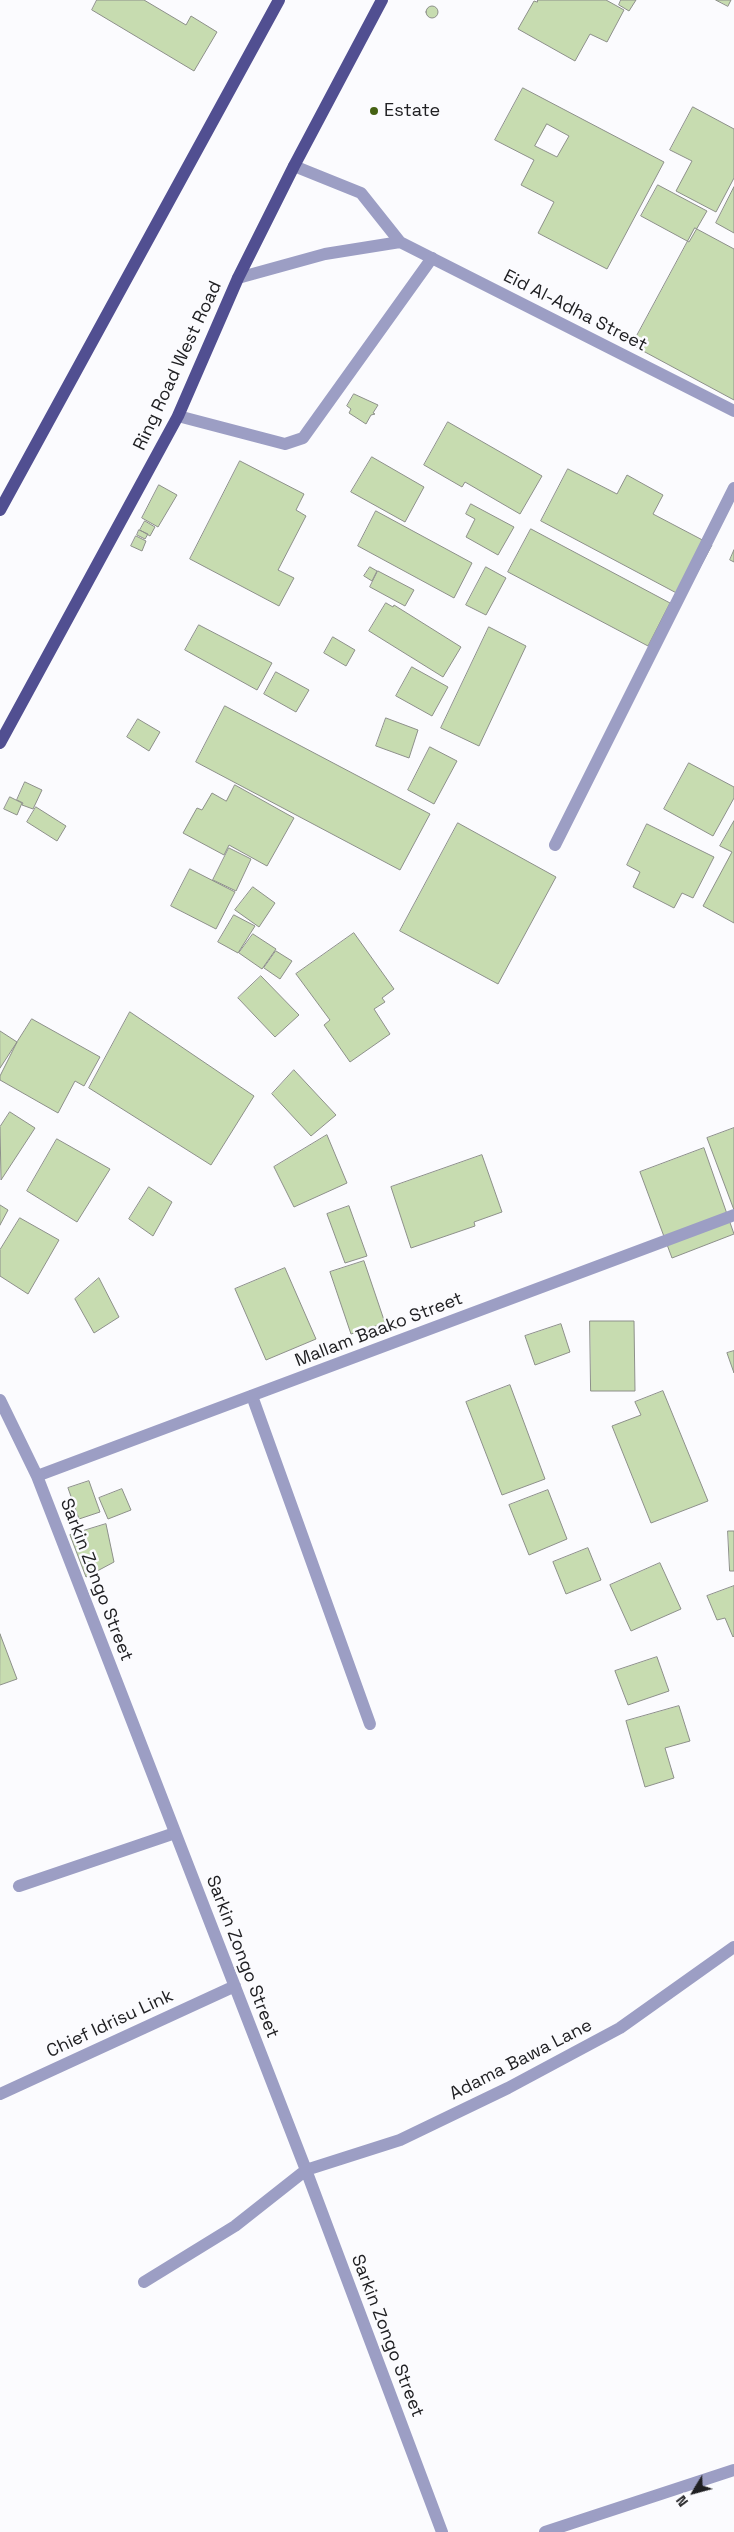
<!DOCTYPE html>
<style>
body{margin:0}
#map{position:relative;width:734px;height:2532px;overflow:hidden;background:#fbfbfe;font-family:"Space Grotesk",sans-serif}
canvas{display:block}
.north{position:absolute;left:669px;top:2467px;width:50px;height:50px;-webkit-text-stroke:4px #fbfbfe;paint-order:stroke;rotate:233deg;font-size:14px;font-weight:700;line-height:20px;text-align:center;color:#202023}
.north::after{content:'';display:block;margin:auto;width:18px;height:22px;background:#202023;clip-path:polygon(50% 0,100% 100%,50% 72%,0 100%)}
</style>
<div id="map">
<canvas width="734" height="2532"></canvas>
<div class="north">N</div>
</div>
<script>
const ctx = document.querySelector('canvas').getContext('2d');
ctx.lineJoin = 'round';
function fill(path, color) {
  ctx.fillStyle = color;
  ctx.fill(path, 'evenodd');
}
function trace(path, color, width, dash) {
  ctx.strokeStyle = color;
  ctx.lineWidth = width;
  ctx.lineCap = dash ? 'butt' : 'round';
  ctx.setLineDash(dash || []);
  ctx.stroke(path);
}
function write(font, color, halo, rows, align = 'center') {
  ctx.font = font + ' "Space Grotesk",sans-serif';
  ctx.lineWidth = 5;
  ctx.setLineDash([]);
  ctx.textBaseline = 'middle';
  ctx.strokeStyle = halo;
  ctx.fillStyle = color;
  for (const [text, x, y, turn = 0] of rows) {
    ctx.save();
    ctx.translate(x, y);
    ctx.rotate((+turn || 0) * Math.PI / 180);
    ctx.textAlign = isNaN(turn) ? turn : align;
    if (halo) ctx.strokeText(text, 0, 0);
    ctx.fillText(text, 0, 0);
    ctx.restore();
  }
}
const building = new Path2D(`
 M97,0H144L186,25L191,16L217,32L194,71L92,10Z
 M538,0H606L624,10L607,42L590,34L575,61L518,29L534,1L537,2Z
 M621,0H636L629,11L619,5Z
 M716,0H731L728,6Z
 M426 12a6 6 0 1 1 12 0a6 6 0 1 1-12 0Z
 M523,88L664,162L607,269L538,233L554,202L521,185L534,160L495,140Z
 M693,107L734,129V178L716,212L676,191L692,161L670,150Z
 M547,124L569,136L557,157L535,146Z
 M658,185L707,211L689,242L641,216Z
 M734,187V233L716,223Z
 M695,228L734,249V400L632,345Z
 M354,394L378,405L373,413L375,414L371,415L366,424L349,413L351,409L347,406Z
 M448,422L542,476L520,514L465,482L462,487L424,465Z
 M372,457L424,487L405,522L351,492Z
 M240,461L304,494L296,510L306,516L278,570L294,578L279,606L190,559Z
 M568,469L617,494L627,475L663,495L653,514L712,545L684,597L541,521Z
 M159,485L177,495L158,527L142,518Z
 M471,504L514,527L498,555L466,537L475,519L466,514Z
 M376,511L472,563L454,598L358,546Z
 M145,521L155,527L150,536L140,530Z
 M531,529L670,603L648,646L508,572Z
 M139,530L148,534L145,539L137,535Z
 M136,536L146,541L142,551L131,546Z
 M734,550V562L730,560Z
 M370,567L377,571L372,581L364,576Z
 M486,567L506,578L486,615L466,605Z
 M378,571L414,590L405,606L370,587Z
 M386,603L393,607L394,605L461,647L443,677L369,631Z
 M199,625L272,663L257,690L185,650Z
 M489,627L526,646L479,746L441,728Z
 M333,637L355,650L346,666L324,653Z
 M412,667L448,687L432,716L396,696Z
 M276,672L309,690L296,712L264,694Z
 M225,706L430,814L400,870L196,762Z
 M386,718L418,730L409,758L376,746Z
 M138,719L160,732L149,751L127,737Z
 M430,747L457,761L434,804L408,790Z
 M689,763L734,787V798L713,836L664,809Z
 M25,782L42,790L33,809L22,805L23,803L17,800Z
 M235,785L294,818L267,866L229,845L224,855L183,833L197,808L202,810L212,793L226,801Z
 M10,797L22,803L17,815L4,809Z
 M36,807L66,826L57,841L27,822Z
 M734,821V923L703,906L732,852L720,846Z
 M458,823L556,877L498,984L400,931Z
 M647,824L714,857L693,898L682,893L674,908L633,887L640,872L627,865Z
 M229,848L251,859L236,891L213,880Z
 M190,869L235,892L216,929L171,906Z
 M253,887L275,903L259,927L235,910Z
 M234,915L255,926L238,953L218,942Z
 M354,933L394,989L382,998L385,1002L374,1009L390,1034L350,1062L324,1025L330,1020L296,974Z
 M253,934L276,949L262,969L239,953Z
 M276,951L292,961L280,979L264,968Z
 M261,976L299,1015L275,1037L238,998Z
 M130,1012L254,1096L211,1165L89,1088Z
 M32,1019L100,1057L84,1086L75,1081L58,1113L0,1080V1076L17,1042Z
 M0,1031L17,1042L0,1068Z
 M294,1070L336,1115L311,1136L272,1094Z
 M10,1112L35,1128L1,1180L0,1127Z
 M734,1128V1210L707,1138Z
 M327,1135L347,1183L294,1207L274,1167Z
 M57,1139L110,1169L77,1222L27,1191Z
 M704,1148L734,1234L672,1258L640,1172Z
 M482,1155L502,1212L474,1222L475,1226L411,1248L391,1187Z
 M149,1187L172,1202L153,1236L129,1219Z
 M0,1205L8,1210L0,1225Z
 M349,1206L367,1256L345,1263L327,1214Z
 M20,1218L59,1240L28,1294L0,1276V1250Z
 M364,1261L385,1323L351,1334L330,1272Z
 M285,1268L316,1339L266,1360L235,1289Z
 M99,1278L119,1317L94,1333L75,1299Z
 M590,1321H634L635,1391H591Z
 M561,1324L570,1352L535,1365L525,1336Z
 M734,1351V1373L727,1353Z
 M510,1385L545,1479L502,1495L466,1402Z
 M663,1391L708,1501L651,1523L612,1426L641,1415L635,1402Z
 M89,1481L100,1512L79,1519L68,1488Z
 M122,1489L131,1510L108,1519L99,1498Z
 M548,1490L567,1539L529,1555L509,1505Z
 M106,1524L114,1562L86,1577L70,1535Z
 M728,1531H734V1571H730Z
 M588,1548L601,1580L566,1594L553,1562Z
 M660,1563L681,1609L631,1631L610,1585Z
 M734,1586V1636L733,1637L725,1618L717,1620L707,1596Z
 M0,1634L17,1679L0,1685Z
 M657,1657L669,1691L628,1705L615,1671Z
 M679,1706L690,1741L665,1748L674,1778L645,1787L626,1721Z`);
const service = new Path2D(`
 M178,416L285,444L303,438L432,258
 M252,1396L370,1724
 M19,1886L175,1833`);
const minor = new Path2D(`
 M294,166L361,193L400,242L734,411
 M238,278L325,254L400,242
 M555,845L734,488
 M0,1400L37,1476L306,2170L442,2532
 M37,1476L734,1215
 M0,2094L235,1986
 M144,2282L235,2226L306,2170L400,2140L508,2088L620,2028L734,1947
 M545,2532L734,2470`);
const primary = new Path2D(`
 M0,510L279,0
 M0,743L178,416L238,278L294,166L382,0`);
const markers = [
 [374,111,5,"#456113"]
];
const poiNames = [
 ["Estate",384,111]
];
const streetNames = [
 ["Eid Al-Adha Street",575,311,27],
 ["Ring Road West Road",178,366,-65],
 ["Mallam Baako Street",379,1330,-21],
 ["Sarkin Zongo Street",96,1580,69],
 ["Sarkin Zongo Street",242,1957,69],
 ["Chief Idrisu Link",110,2024,-25],
 ["Adama Bawa Lane",521,2060,-27],
 ["Sarkin Zongo Street",387,2336,69]
];
fill(building, '#c7dcb0');
trace(building, '#8d908a', 1);
trace(service, '#9c9ec4', 12);
trace(minor, '#9c9ec4', 12);
trace(primary, '#514f91', 12);
for (const [x, y, r, color] of markers) {
  const dot = new Path2D();
  dot.arc(x, y, r, 0, 2 * Math.PI);
  ctx.fillStyle = color;
  ctx.fill(dot);
  trace(dot, '#fbfbfe', 2);
}
write('18px', '#202023', '#fbfbfe', poiNames, 'left');
write('18px', '#202023', '#fbfbfe', streetNames);
</script>
